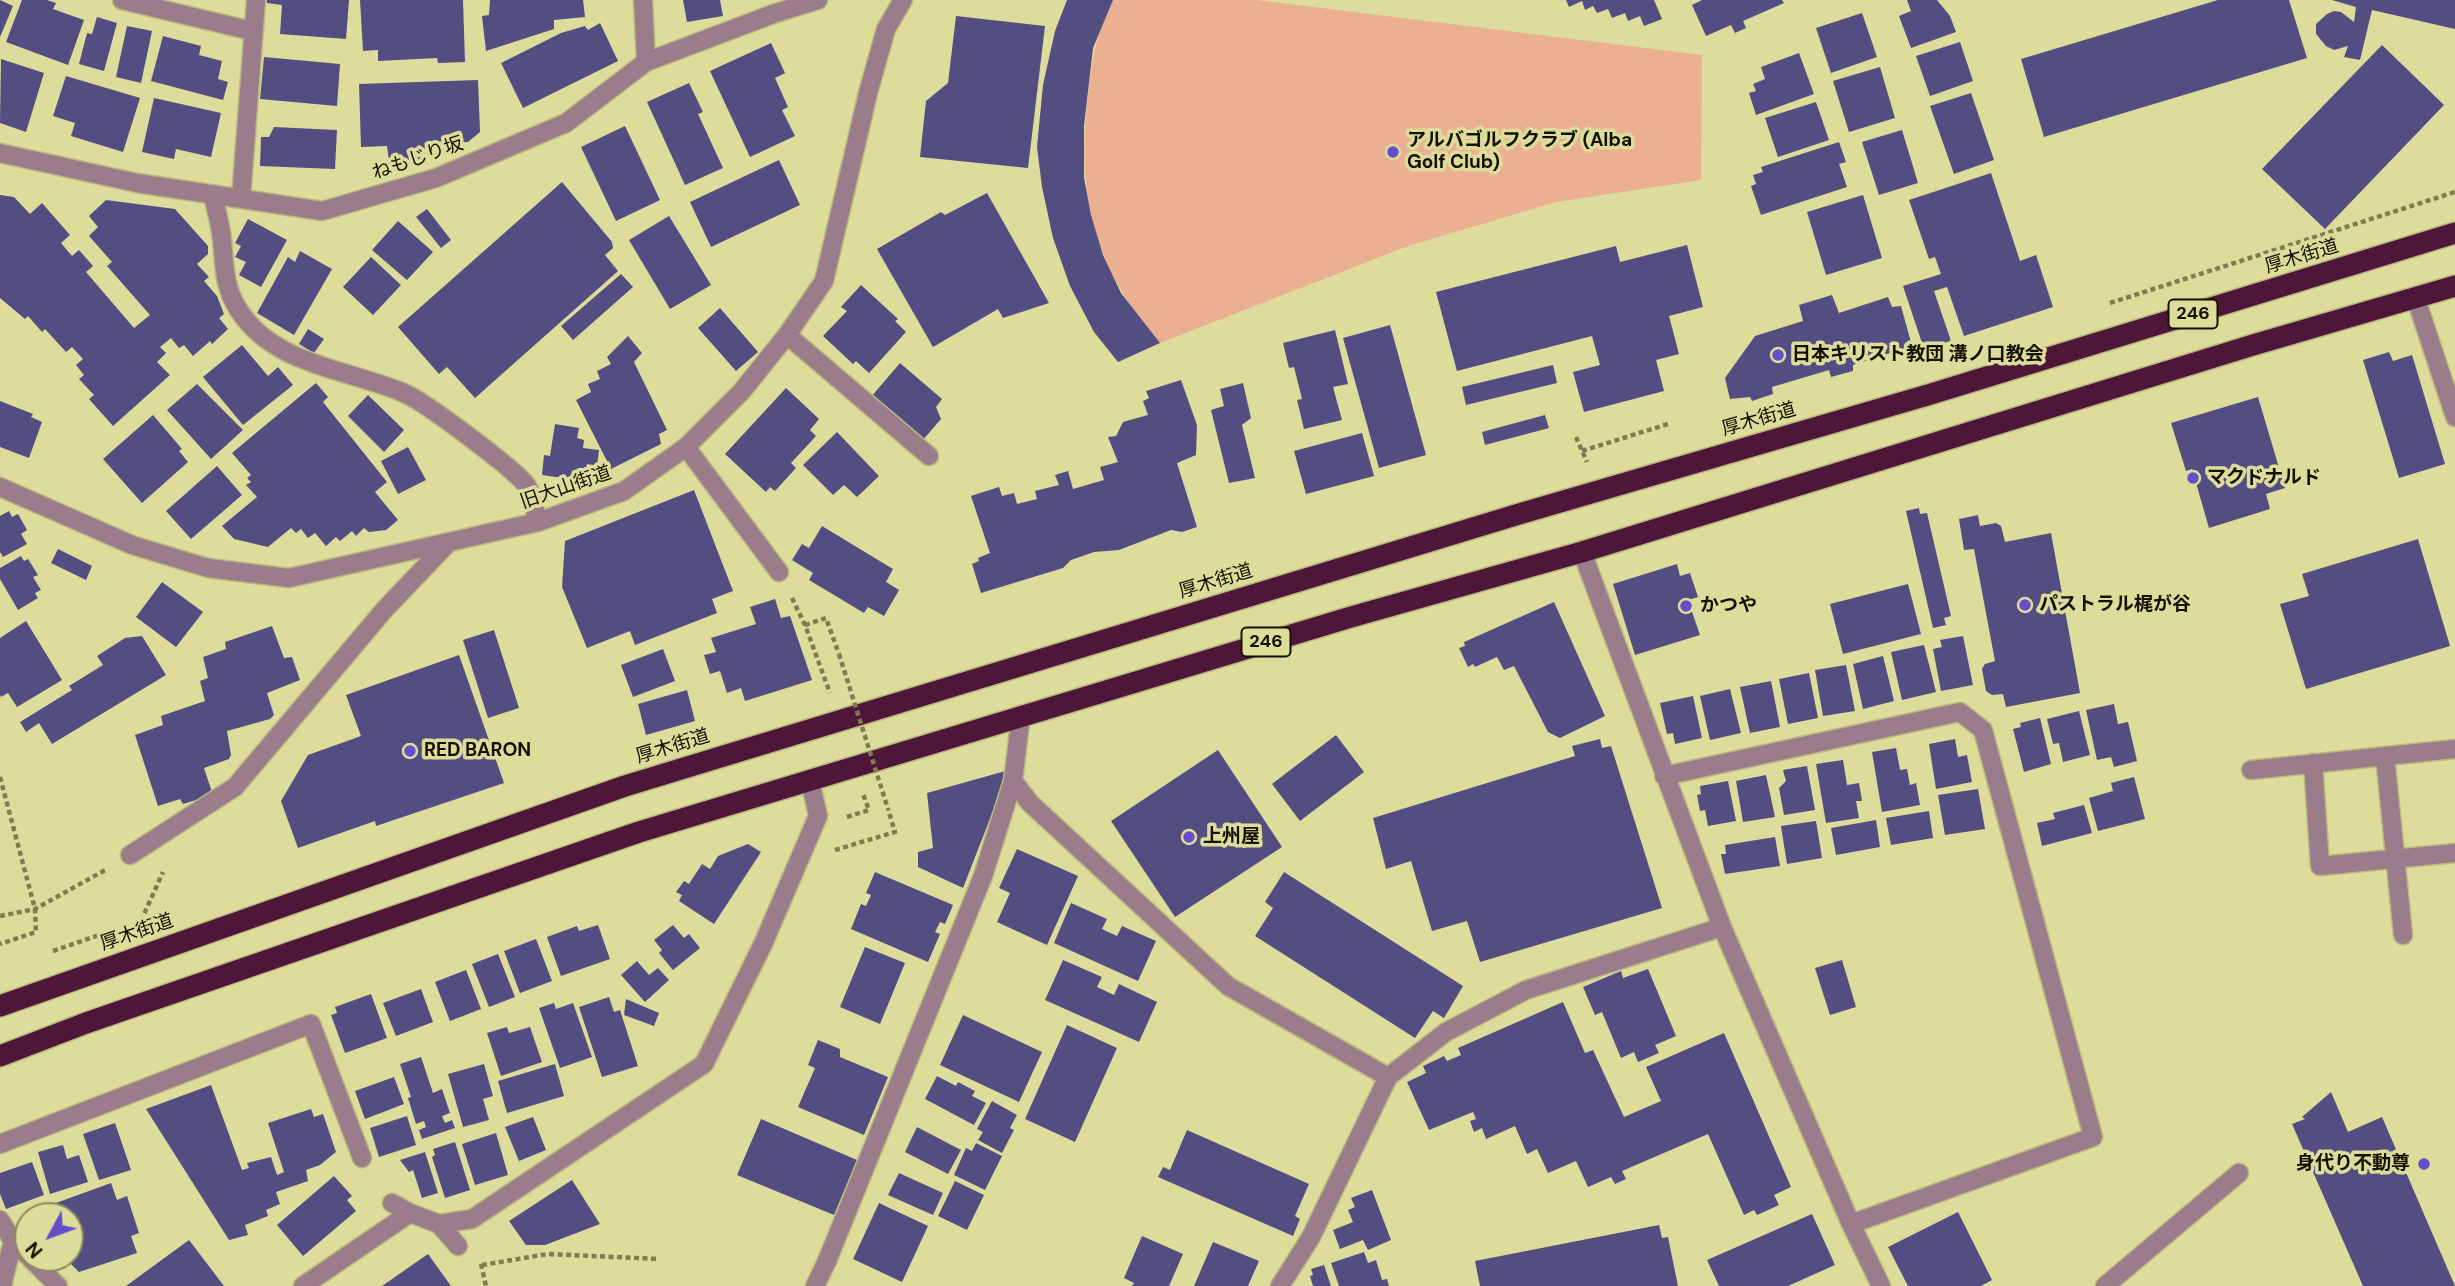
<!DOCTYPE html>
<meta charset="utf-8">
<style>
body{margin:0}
#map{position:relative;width:2455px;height:1286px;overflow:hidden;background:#dddc9b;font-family:"DM Sans",sans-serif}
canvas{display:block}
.north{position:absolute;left:14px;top:1202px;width:70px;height:70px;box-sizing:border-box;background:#dddc9b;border:2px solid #8c8b5d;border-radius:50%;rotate:229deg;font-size:19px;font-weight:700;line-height:28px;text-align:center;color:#131200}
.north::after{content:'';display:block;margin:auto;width:24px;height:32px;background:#654fc8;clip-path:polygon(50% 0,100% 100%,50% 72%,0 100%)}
</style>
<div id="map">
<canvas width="2455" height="1286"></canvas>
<div class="north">N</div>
</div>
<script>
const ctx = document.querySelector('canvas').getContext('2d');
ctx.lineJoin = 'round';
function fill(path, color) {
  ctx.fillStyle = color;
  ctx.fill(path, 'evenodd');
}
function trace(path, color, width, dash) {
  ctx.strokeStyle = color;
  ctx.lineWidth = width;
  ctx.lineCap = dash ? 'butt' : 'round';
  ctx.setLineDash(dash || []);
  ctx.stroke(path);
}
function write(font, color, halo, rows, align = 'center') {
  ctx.font = font + ' "DM Sans","Noto Sans JP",sans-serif';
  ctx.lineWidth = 7;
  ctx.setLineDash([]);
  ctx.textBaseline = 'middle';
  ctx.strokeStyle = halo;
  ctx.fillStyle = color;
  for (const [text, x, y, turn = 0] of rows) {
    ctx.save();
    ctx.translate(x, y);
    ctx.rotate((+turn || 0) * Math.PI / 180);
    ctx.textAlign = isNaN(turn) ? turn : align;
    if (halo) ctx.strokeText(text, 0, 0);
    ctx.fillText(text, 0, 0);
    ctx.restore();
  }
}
const green = new Path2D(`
 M1113,0H1257L1702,55L1701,180L1556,202L1408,246L1160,343C1094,267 1076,197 1088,97C1092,61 1096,33 1113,0Z`);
const building = new Path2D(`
 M0,0L13,6L0,37Z
 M22,0H47L56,3L53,9L84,20L68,65L6,42Z
 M267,0H349L346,39L280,34L282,5L267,3Z
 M360,0H463L465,62L438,63L437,58L378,61V50L363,51Z
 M490,0H583L585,17L554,20V29L486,51L482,16L489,15Z
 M683,0H720L723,16L687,22Z
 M1067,0H1113L1093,48L1084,126V178L1091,215L1103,255L1121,293L1160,343L1118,362L1094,332L1070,286L1053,238L1042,187L1037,147L1043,85L1055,31Z
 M1566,0H1654L1662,19L1644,26L1640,16L1628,21L1625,13L1612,18L1608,9L1597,13L1593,6L1585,10L1582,1L1569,7Z
 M1702,0H1782L1784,3L1743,21L1746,28L1735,33L1731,25L1706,36L1692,5Z
 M1907,0H1937L1950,16L1956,32L1911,48L1899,16L1911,11Z
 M2218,0H2289L2307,58L2044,137L2021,59Z
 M2332,0H2455V29L2372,10L2360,60L2344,57L2348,46L2334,50L2326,46L2316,34V24L2327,14L2334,11L2341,12L2354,22L2356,7Z
 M1862,13L1877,57L1831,73L1816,28Z
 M956,16L1045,26L1028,168L920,157L926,101L948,83Z
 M97,17L117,23L104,71L79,64L87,33L92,34Z
 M600,23L618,61L523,108L501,63L561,33L585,26L588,30Z
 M127,26L152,31L141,83L116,77Z
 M163,36L201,46L199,55L222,61L218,79L228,82L223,100L151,81Z
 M1960,42L1973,81L1930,96L1916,56Z
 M771,43L785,73L775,78L788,107L782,110L795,136L750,157L710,71Z
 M2382,45L2444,105L2325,229L2262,169Z
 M1799,53L1814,94L1756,115L1749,93L1756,91L1753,84L1765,79L1761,67Z
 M264,57L340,64L337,106L260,99Z
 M1,59L44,73L26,132L0,123Z
 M1880,67L1895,118L1849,132L1833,81Z
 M66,76L140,98L123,152L71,136L75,123L53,116Z
 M478,80L480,132L468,142L425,143L424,159L389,161L387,146L361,147L359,84Z
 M689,83L703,112L698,114L723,168L685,185L647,102Z
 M1971,93L1994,160L1954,174L1930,106Z
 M154,98L221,113L211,157L176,149L174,159L142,152Z
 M1816,102L1829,140L1778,157L1765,118Z
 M625,126L660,200L616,221L581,147Z
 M274,127L337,130L335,169L260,166L261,137H269Z
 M1902,130L1918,183L1879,195L1862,142Z
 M1839,142L1846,162L1839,164L1847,187L1761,215L1751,186L1756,184L1753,175L1763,172L1761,167Z
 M779,160L800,205L711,247L690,202Z
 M1991,173L2020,261L2036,255L2053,307L1964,336L1947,287L1934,291L1951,341L1924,349L1903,286L1941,274L1935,257L1929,259L1909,200Z
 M562,182L612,242L613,248L605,255L618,271L475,398L447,367L439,374L398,327Z
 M987,193L1049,303L1003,318L998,309L933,347L877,249L941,212L945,215Z
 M0,195L14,197L30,214L42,203L70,235L61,243L72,256L79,250L93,266L86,272L134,328L150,315L107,266L112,262L89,236L98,227L89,216L106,200L175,209L208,246V254L197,264L209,277L204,281L217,296L224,314L219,318L228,329L212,344L210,341L193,356L184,345L179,348L171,338L160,347L166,353L157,362L170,375L113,426L89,399L94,395L79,379L84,375L76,365L83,359L72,347L66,352L45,329L42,332L28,316L25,319L0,298Z
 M1863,195L1882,258L1826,275L1807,212Z
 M427,209L451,240L441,248L416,217Z
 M669,216L711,285L670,309L629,240Z
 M248,219L287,240L261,287L239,275L246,262L235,257L241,246L235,243Z
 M398,221L433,252L407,280L372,250Z
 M1687,245L1703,307L1669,316L1679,354L1656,360L1664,391L1584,412L1573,372L1600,365L1592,336L1457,371L1436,292L1616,246L1620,262Z
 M300,251L332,269L294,335L257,313L288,257L295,262Z
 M371,257L401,285L373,315L343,287Z
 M621,274L633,287L573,340L561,326Z
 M861,285L898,319L895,321L906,332L869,373L856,361L853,364L823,336L847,311L841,307Z
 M1832,295L1839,313L1888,297L1892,307L1901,306L1912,346L1853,365V371L1831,377L1829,370L1772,387L1773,394L1752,401L1750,397L1730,399L1725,378L1755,336L1803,321L1799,305Z
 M720,308L758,352L736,371L698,328Z
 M1390,325L1426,455L1379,468L1343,338Z
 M308,329L324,339L314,353L299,344Z
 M1335,330L1348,384L1333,387L1342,420L1304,429L1297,400L1302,399L1294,367L1289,368L1283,343Z
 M628,336L642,353L634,362L667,430L659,434L661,444L611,469L576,400L591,392L588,384L600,379L597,371L611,364L607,357Z
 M242,345L268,376L278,367L293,385L243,425L203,377Z
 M2389,352L2393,361L2412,355L2445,464L2399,478L2363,360Z
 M900,363L942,399L936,407L941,419L922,441L871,397Z
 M1553,365L1557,383L1466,405L1462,387Z
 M1181,380L1197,425L1196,455L1177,463L1197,527L1182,532L1171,530L1119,550L1094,552L1071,560L1063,568L981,593L972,564L979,561L978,558L990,553L971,496L999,487L1002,496L1014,493L1017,504L1037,499L1035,491L1059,485L1055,475L1068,471L1073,489L1104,480L1100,467L1118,462L1108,437L1116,436L1123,422L1148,415L1143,401L1149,398L1146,391Z
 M316,383L328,397L323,402L387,482L375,492L398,520L386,530L369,532L364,528L356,536L352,531L340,541L336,537L326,546L315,533L308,538L301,529L296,533L291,528L268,547L234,539L222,526L257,497L246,485L251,482L247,478L251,475L232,453Z
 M1243,383L1251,418L1242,425L1255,478L1229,483L1211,410L1224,406L1220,389Z
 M197,384L243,430L211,459L167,410Z
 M786,388L819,419L810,430L816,436L791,463L796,468L775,491L770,487L766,492L725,454Z
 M368,395L404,430L384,452L348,416Z
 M2258,397L2285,488L2266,494L2270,509L2209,528L2192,469L2186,471L2171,423Z
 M0,401L33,414L31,417L42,422L29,458L0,447Z
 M153,415L182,449L179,451L188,462L142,503L103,459Z
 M1545,415L1549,428L1485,445L1482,432Z
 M555,424L579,428L577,438L584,440L583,448L599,450L597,466L587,464L584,481L542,475L544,455L550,456Z
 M837,432L879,476L857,497L844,485L833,495L803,465Z
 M1362,433L1374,476L1306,494L1294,451Z
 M408,447L426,480L398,494L381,461Z
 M217,466L242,495L191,539L166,511Z
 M694,490L733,591L712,599L717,613L635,645L630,631L587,648L562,587L565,541Z
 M1919,508L1920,514L1927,513L1951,616L1944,618L1946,625L1933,628L1906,511Z
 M9,511L12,517L18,514L27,530L21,534L27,544L3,557L0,552V516Z
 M1978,515L1980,526L1996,523L2001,526L2005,542L2051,533L2080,693L2006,707L2003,694L1992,695L1986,691L1982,669L1985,664L1995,661L1974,549L1964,550L1959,519Z
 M822,526L893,569L886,582L899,590L884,616L868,607L864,613L809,580L813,573L792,560L802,544L809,548Z
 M2418,539L2450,646L2306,689L2280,604L2309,596L2302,574Z
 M58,549L92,566L86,580L51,563Z
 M21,556L24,561L28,559L38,575L33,577L41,590L35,593L38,598L18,610L0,579V568Z
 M1677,564L1680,576L1690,573L1698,597L1688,600L1700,635L1635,655L1613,584Z
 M162,582L203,612L176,647L136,617Z
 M1908,584L1921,634L1843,654L1830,604Z
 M775,599L781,618L790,616L812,680L745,701L741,688L727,693L720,671L710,674L704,655L716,652L711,638L756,624L750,607Z
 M1554,602L1605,716L1560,738L1548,732L1514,666L1504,670L1497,657L1475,667L1473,664L1468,667L1459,648L1465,646L1464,642Z
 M26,621L62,680L17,707L8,693L1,697L0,695V638Z
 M272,626L284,658L292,657L300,680L267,693L274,715L270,719L227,731L231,755L229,759L204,768L213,795L183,804L180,799L158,806L135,735L163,725L161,716L205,701L200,681L208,678L203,657L226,649L225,642Z
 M494,630L519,708L488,718L463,640Z
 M142,636L166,675L52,744L39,723L26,732L20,722L72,690L69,686L103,665L97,656L125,638Z
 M1963,636L1973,685L1941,691L1933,649L1942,647L1940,640Z
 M1924,645L1936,692L1902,700L1891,652Z
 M663,649L675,681L633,697L621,665Z
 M459,655L504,783L376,826L375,821L298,848L281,801L308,755L361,736L346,695Z
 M1883,656L1894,701L1863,709L1853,664Z
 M1846,665L1855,711L1823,716L1815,670Z
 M1809,673L1818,718L1788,724L1779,679Z
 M1771,681L1780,727L1750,733L1740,687Z
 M1730,689L1741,733L1710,740L1700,696Z
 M687,690L695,721L646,735L638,704Z
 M1693,696L1702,738L1675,744L1673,733L1667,734L1660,703Z
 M2114,704L2118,724L2128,722L2137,761L2114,767L2111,757L2097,760L2086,710Z
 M2079,711L2090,755L2063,762L2059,743L2053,744L2047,719Z
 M2040,718L2051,764L2024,772L2013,729L2021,727L2020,723Z
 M1336,735L1364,772L1300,821L1272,784Z
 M1600,739L1602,748L1611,746L1662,908L1480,962L1467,921L1432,931L1411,861L1386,869L1373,818L1575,756L1572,746Z
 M1955,739L1958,757L1967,755L1972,782L1936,789L1929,744Z
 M1896,748L1900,770L1907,769L1910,785L1916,783L1920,805L1882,812L1872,752Z
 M1218,750L1282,847L1175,917L1111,821Z
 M1843,760L1847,785L1859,783L1862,801H1856L1859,818L1826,823L1816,764Z
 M1807,766L1815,810L1784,815L1779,788L1786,781L1783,770Z
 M1009,770L963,888L918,867V852L933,848L927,793Z
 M1766,775L1775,817L1743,822L1736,781Z
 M2134,777L2145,819L2098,831L2089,798L2113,791L2111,783Z
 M1728,781L1736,821L1708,826L1705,810L1700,811L1697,795L1701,794L1700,786Z
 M1978,789L1985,829L1945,835L1938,795Z
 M2084,805L2092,833L2042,846L2037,823L2055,819L2053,813Z
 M1929,811L1933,838L1891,845L1886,818Z
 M1876,820L1880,847L1836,855L1831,828Z
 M1816,821L1822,858L1787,864L1781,826Z
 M1775,837L1780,866L1725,874L1721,854H1726L1725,845Z
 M748,844L761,852L714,924L679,901L682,895L676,892L684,881L689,884L702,864L710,869L718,856Z
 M1017,849L1078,876L1047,945L997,922L1010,893L999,888Z
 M875,872L953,905L945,924L940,922L935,932L940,934L928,962L851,929L861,904L866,906L871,895L866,893Z
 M1284,872L1463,986L1444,1018L1433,1011L1415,1038L1255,936L1273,908L1265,902Z
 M1071,903L1107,919L1102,929L1117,936L1122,926L1156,941L1138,981L1054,943Z
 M598,925L610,959L561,976L547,937L577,926L579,931Z
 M673,925L684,938L689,934L700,948L673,970L659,953L662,950L654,940Z
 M536,939L552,981L520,993L504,951Z
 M865,947L905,963L880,1024L840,1007Z
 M498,954L515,997L489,1007L472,964Z
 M1063,960L1102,977L1097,987L1114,995L1119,984L1157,1002L1139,1042L1045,1000Z
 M1842,960L1856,1007L1830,1015L1815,968Z
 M637,961L649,975L658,968L669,980L645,1002L621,975Z
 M1648,969L1676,1036L1655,1045L1659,1053L1638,1062L1634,1052L1621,1058L1602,1012L1595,1015L1583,987L1621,971L1623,978Z
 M466,970L481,1009L450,1021L435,982Z
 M421,989L433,1022L396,1036L383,1003Z
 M371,994L387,1038L345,1053L331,1015L337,1013L335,1007Z
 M609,997L614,1012L620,1010L638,1066L602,1077L579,1007Z
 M626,999L659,1013L654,1026L624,1015Z
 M1563,1002L1585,1053L1593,1050L1624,1117L1661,1101L1646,1067L1724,1033L1791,1187L1774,1195L1779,1205L1757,1215L1754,1210L1744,1215L1708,1134L1622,1171L1626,1179L1615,1184L1611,1177L1588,1187L1576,1161L1548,1173L1537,1149L1527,1154L1515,1126L1486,1139L1482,1128L1474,1132L1470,1121L1476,1119L1473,1112L1429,1130L1407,1082L1426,1073L1423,1066L1444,1056L1447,1061L1461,1055L1458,1048Z
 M554,1003L556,1009L573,1003L592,1057L560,1068L539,1008Z
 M963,1015L1042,1052L1019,1102L940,1065Z
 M1067,1025L1117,1048L1075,1142L1025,1119Z
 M507,1027L509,1033L530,1027L542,1062L501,1076L487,1033Z
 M818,1040L840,1049V1057L888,1077L864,1135L798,1107L815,1068L808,1065Z
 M421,1057L433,1093L442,1089L450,1113L442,1116L445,1123L452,1120L455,1128L422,1139L419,1130L426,1127L424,1121L416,1124L408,1098L411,1097L400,1064Z
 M484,1064L493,1096L483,1099L489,1120L463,1127L448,1074Z
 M555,1064L564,1096L507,1113L498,1081Z
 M937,1076L956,1086L958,1082L975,1091L972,1096L986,1103L974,1125L925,1099Z
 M394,1077L404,1104L365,1119L355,1091Z
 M211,1085L242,1170L249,1168L247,1163L271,1157L277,1175L284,1172L268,1123L311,1109L314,1117L323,1114L336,1152L320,1165L306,1170L308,1181L276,1192L280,1204L266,1210L268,1216L245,1225L248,1235L229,1240L146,1109Z
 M2331,1092L2348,1132L2382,1117L2455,1286H2363L2292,1124L2305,1119L2302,1117Z
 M992,1101L1017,1115L1010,1128L1014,1130L1002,1153L978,1140L983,1132L977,1129Z
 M407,1116L416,1145L379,1157L370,1128Z
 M533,1117L546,1150L519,1161L505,1127Z
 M761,1119L857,1160L834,1215L737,1175Z
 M115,1123L131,1170L99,1180L83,1134Z
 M917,1127L961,1150L948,1174L905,1152Z
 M1187,1130L1309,1184L1295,1216L1300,1219L1293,1236L1158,1177L1163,1167L1170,1170Z
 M496,1133L508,1175L475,1185L462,1144Z
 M455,1142L470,1190L445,1198L432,1157L435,1155L433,1149Z
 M976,1143L1002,1156L985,1190L954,1175L966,1148L972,1151Z
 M63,1145L67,1159L79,1155L88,1182L50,1194L38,1152Z
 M425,1152L438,1193L422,1198L413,1170L409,1172L400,1160Z
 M32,1162L44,1195L6,1209L0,1194V1173Z
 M899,1173L943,1193L933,1215L888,1195Z
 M334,1176L352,1196L347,1200L356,1211L303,1256L277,1225Z
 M572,1180L600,1224L545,1245H526L509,1221Z
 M955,1181L984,1195L967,1230L938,1216Z
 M111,1183L117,1200L127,1196L139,1233L131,1236L137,1253L79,1272L65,1258H70V1216H32L31,1212Z
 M1372,1190L1391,1240L1368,1250L1363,1240L1340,1249L1333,1230L1353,1222L1348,1210L1355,1207L1351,1198Z
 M879,1203L928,1226L902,1282L853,1259Z
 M1958,1212L1992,1280L1981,1286H1908L1888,1247Z
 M1812,1214L1835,1265L1788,1286H1719L1707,1260Z
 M1659,1225L1662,1238L1668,1237L1678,1286H1480L1475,1261Z
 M1142,1236L1183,1254L1169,1286H1132L1134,1283L1124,1278Z
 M189,1240L224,1286H126Z
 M1213,1242L1259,1261L1248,1286H1194Z
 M1364,1252L1368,1263L1376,1260L1382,1280L1387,1279L1389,1286H1339L1331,1263Z
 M428,1254L451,1286H382Z
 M1324,1265L1331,1286H1313L1310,1276L1313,1275L1311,1269Z`);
const path = new Path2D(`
 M2110,303L2455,192
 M1576,437L1587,462
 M1582,451L1671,423
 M792,598L805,625L830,693
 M805,625L826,618L839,654
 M0,777L35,909L36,932L0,944
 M847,817L869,810L863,794
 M835,850L895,832L888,809
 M0,916L35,909L107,869
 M141,921L163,872
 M53,951L102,934
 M481,1264L486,1286
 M482,1265L548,1254L659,1259`);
const lane = new Path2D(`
 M122,0L252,31
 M643,0L646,62
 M241,198L256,0
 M2416,299L2455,417
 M787,335L929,456
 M686,447L779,572
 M2385,756L2403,935
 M2313,763L2320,866L2455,853
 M2251,770L2455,749
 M827,1261L983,876L1013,781
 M2,1286L13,1241
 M1280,1286L1311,1237L1388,1077L1446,1032L1526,990L1722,927`);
const street = new Path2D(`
 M0,153L137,183L322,211L436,178L566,123L646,62L773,14L818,0
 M213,196C216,208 219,220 221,232C225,259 222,284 238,309C274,366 348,369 404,393C425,402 515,469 527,486C533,495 534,511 538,522
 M0,487L132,545L208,568L289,578L538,522L624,491L686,447L742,391L787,335L824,281L868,93L886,29L903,0
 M1582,552L1722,927L1851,1224L1881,1286
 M1021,715L1013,781L1030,803L1228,986L1388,1077
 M1664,776L1960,712L1983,730L2093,1137L1851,1224
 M130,855L235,787L385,609L447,544
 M0,1144L311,1024L362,1158
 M392,1203L410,1213L439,1224L458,1246
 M0,1220L13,1241L28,1256
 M439,1224L472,1219L704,1064L763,944L818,816L810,780
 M30,1258L58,1286
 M303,1286L410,1213
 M815,1286L827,1261
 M2105,1286L2239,1173`);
const highway = new Path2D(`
 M0,1006L625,786L1519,514L1931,394L2455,233
 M0,1056L86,1023L639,832L1351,617L1582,552L2253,345L2455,286`);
const pathBridge = new Path2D(`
 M839,654L888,809`);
const markers = [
 [1393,152,7,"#654fc8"],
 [1778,355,7,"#654fc8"],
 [2193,478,7,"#654fc8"],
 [2025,605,7,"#654fc8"],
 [1686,606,7,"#654fc8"],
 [410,751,7,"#654fc8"],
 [1189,837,7,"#654fc8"],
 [2424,1164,7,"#654fc8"]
];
const shields = [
 [2193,314,49],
 [1266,642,49]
];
const shieldNames = [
 ["246",2193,314],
 ["246",1266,642]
];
const poiNames = [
 ["アルバゴルフクラブ (Alba",1407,141],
 ["Golf Club)",1407,163],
 ["日本キリスト教団 溝ノ口教会",1792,355],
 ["マクドナルド",2207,478],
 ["パストラル梶が谷",2039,605],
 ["かつや",1700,606],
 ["RED BARON",424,751],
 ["上州屋",1203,837],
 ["身代り不動尊",2410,1164,"right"]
];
const streetNames = [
 ["ねもじり坂",418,159,-19],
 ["厚木街道",2302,257,-17],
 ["厚木街道",1759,420,-16],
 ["旧大山街道",566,488,-19],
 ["厚木街道",1216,582,-17],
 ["厚木街道",673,747,-17],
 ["厚木街道",137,933,-19]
];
fill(green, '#ebaf92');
fill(building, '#524e82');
trace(lane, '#b9b87f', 21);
trace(street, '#b9b87f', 21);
trace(highway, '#b9b87f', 24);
trace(path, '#7e7d52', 4.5, [5, 3.5]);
trace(lane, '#9a7c8b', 18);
trace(street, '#9a7c8b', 18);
trace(highway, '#4e1638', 21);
trace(pathBridge, '#7e7d52', 4.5, [5, 3.5]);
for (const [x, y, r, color] of markers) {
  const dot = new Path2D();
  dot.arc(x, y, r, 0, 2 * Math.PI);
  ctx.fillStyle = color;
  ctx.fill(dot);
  trace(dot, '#dddc9b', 2.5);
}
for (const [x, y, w] of shields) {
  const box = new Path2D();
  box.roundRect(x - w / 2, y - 14.5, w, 29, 5);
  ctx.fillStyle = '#dddc9b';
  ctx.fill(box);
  trace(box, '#131200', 2);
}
write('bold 18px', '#131200', null, shieldNames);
write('bold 19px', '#131200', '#dddc9b', poiNames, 'left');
write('19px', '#131200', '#dddc9b', streetNames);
</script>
